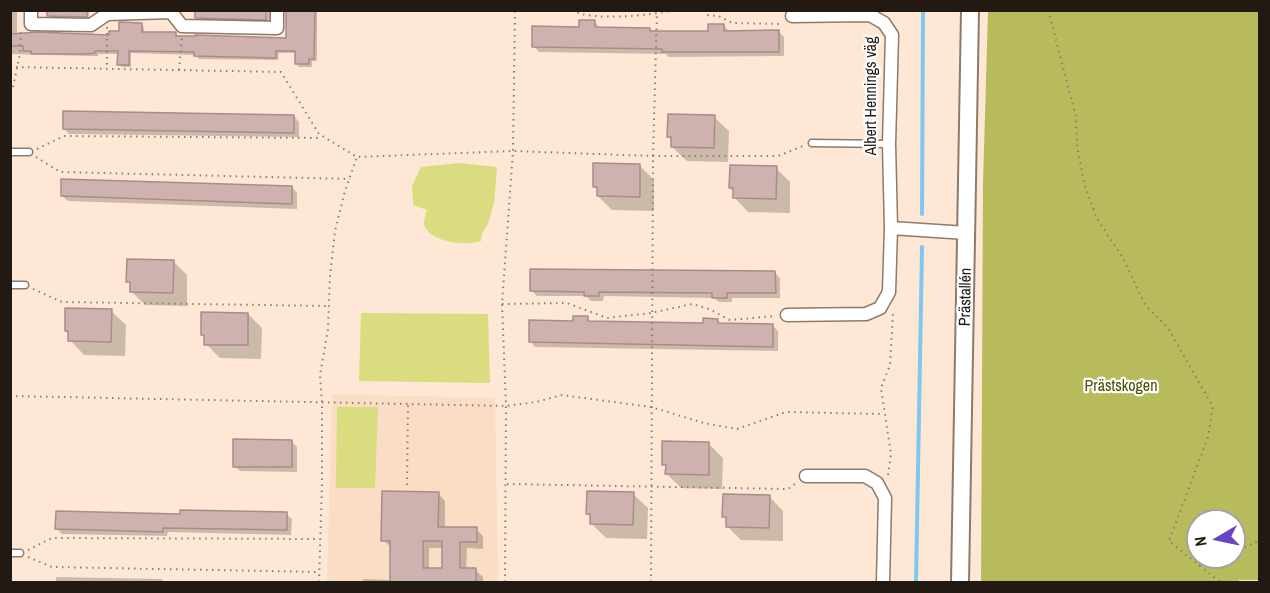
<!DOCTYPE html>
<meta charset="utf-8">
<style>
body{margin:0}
#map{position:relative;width:1270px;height:593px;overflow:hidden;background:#fee8d5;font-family:"Archivo Narrow",sans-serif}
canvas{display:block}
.frame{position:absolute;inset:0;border:12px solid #211912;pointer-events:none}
.north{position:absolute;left:1186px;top:509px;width:60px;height:60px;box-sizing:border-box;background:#fff;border:2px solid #a6a3a0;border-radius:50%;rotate:261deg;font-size:16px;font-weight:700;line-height:24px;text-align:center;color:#211912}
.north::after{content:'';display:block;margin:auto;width:21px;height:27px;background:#6846bf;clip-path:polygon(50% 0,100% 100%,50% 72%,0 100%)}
</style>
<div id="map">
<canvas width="1270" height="593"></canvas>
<div class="frame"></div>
<div class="north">N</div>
</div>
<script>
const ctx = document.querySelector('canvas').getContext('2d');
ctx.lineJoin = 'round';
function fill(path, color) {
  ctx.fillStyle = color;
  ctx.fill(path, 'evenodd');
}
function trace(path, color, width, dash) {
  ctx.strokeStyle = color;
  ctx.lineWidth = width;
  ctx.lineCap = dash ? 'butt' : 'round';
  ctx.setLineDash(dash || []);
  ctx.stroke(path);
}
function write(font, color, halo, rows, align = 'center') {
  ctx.font = font + ' "Archivo Narrow",sans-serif';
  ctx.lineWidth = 4.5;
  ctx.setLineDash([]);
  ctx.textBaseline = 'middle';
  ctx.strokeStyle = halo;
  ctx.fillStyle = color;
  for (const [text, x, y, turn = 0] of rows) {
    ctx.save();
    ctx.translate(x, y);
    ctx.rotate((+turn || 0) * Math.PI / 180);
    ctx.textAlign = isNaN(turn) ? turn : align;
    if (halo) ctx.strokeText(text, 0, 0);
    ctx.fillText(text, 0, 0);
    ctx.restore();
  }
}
const built = new Path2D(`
 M332,394L495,398L498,582H327Z`);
const green = new Path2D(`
 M459,163L497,167L494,203L488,224L482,233L481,241C466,246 436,243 426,229C422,224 425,216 427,210L413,205L412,186L421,167Z
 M361,313L488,314L490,383L359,381Z
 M337,407H378L375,488H336Z`);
const forest = new Path2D(`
 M988,11H1259V580H1239V582H981L983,183ZM1198,521H1234V557H1198Z`);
const shadow = new Path2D(`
 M10,10H26L17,12V35L111,36L141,24L144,27V33H175L178,37L287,40V10H317V61H312V67H299L296,63V53H279L278,60L199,59L195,55L131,53V67H122L119,64V54H98V56H90L10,54Z
 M48,10H89V19H52L49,15Z
 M184,10H272L269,22L200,21L197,17V12Z
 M594,21L600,28L649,29L652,33L710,32L724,25L729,32H779L784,37V56L669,57L666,54L539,52L534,46Z
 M294,116L299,122V137L69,134L64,129Z
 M714,117L729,131L728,162L687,161L672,147L673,140L669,137Z
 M640,166L654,180V211L612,210L598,196V190L594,186Z
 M776,168L790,182V213L748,212L734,197V192L730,188Z
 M292,187L297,193V209L68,201L62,196Z
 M173,261L187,275V306L145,305L131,291V285L128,281Z
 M775,273L780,278V298H732V302H719L714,298L604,296L603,301H591L586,296H537L532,291Z
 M111,311L126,325L125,356L84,355L70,340V334L66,331Z
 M248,314L262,328L261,359L220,358L206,344V338L202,334Z
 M588,318L592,323L704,324L717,320L722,325L773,326L778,331V351L535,347L530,341Z
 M291,441L297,447V472L240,471L235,466Z
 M709,444L723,458L722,489L681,488L667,474V468L663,464Z
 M438,493L445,501V529H476L483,536V549L467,548L466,570H475L483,577V582H363V579L391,580L392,548L383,540ZM429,548H444V569H429Z
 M633,494L648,508L647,539L606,538L591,523V517L588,514Z
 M769,496L783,511V541L741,540L727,526V520L724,516Z
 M286,514L292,519L291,535L168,532L167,536L62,534L57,529L181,516Z
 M56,577L161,579L165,582H56Z`);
const stream = new Path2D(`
 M922,214L923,10
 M916,582L922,247`);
const building = new Path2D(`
 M47,10L87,11V17L47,16Z
 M195,10H266V20L195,18Z
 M286,10H315L314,59H309V64H295V51H276V58L194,56V52L129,51V65H117L118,51H95V53L86,54H31V51H23V46H11V34L38,32L109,35V31H119V22L142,23V32H176V36H195V35L286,38Z
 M579,20H595V27L650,28V31H708V24H724V31L779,30V52H662V49L532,47V26L579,27Z
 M63,111L294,115V133L63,129Z
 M668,114L715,115L714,148L671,147V137H667Z
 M593,163L640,164V197L597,196V187H593Z
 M730,165L777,166L776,199L733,198V188H729Z
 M61,179L292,186V204L61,196Z
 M127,259L174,260L173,293L130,292V282H126Z
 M530,269L775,271L776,293H727V298H712V293L599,292V296H584V292L530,291Z
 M65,308L112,309L111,342L68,341V331H65Z
 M201,312L248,313V345H204V335H201Z
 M573,316H588V321L703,323V318L718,319V323L773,324V347L529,342V320L573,321Z
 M233,439L292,440V467H233Z
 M662,441L709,442V475L665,474L666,465H662Z
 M382,491L439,492L438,527H477V542H460V568H476V582H390V541H381ZM423,541H442V568H423Z
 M587,491L634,492L633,525L590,524V514H586Z
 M723,494L770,495L769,528L726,527V517H722Z
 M180,510L287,512V530L163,528V532L55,529L56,511L180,514Z`);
const path = new Path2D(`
 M572,10C591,22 653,15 675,10
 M704,10L707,15L719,16L732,23L779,24L781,22
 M1050,10V17L1076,117L1077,145L1084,183L1097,219L1123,258L1145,305L1168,328L1213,407L1208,437L1169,541L1220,582
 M107,27V69
 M10,67L281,72L319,134L357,157L513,151L653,156H778L803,146
 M179,70L182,37
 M13,87L20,54L21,31
 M37,149L64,136L322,138
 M36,157L60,172L350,179
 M33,289L62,302L329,306
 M502,304L567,303L607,318L651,313L692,304L709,309L730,320L775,316
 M10,396L506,406L536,402L562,395L651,407L704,423L737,429L786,412L884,414
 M888,475L891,454L881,388L890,365L893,313
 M507,484L788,489L796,483
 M407,485L408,404
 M28,550L52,538L319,539
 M1234,553L1260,540
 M28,557L52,567L319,572
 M1199,565L1223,557
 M319,582L322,484V402L320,375L328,329L330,276L335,231L345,191L357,157
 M505,582L506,406L502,304L513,151L515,10
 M651,582L653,156L657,10`);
const lane = new Path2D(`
 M812,143L889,144
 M10,152H29
 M10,285H25
 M10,553H20`);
const street = new Path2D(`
 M31,10V24L91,25L107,14L171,12L182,26L277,28V10
 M891,228L967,233
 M787,315L866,314L880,308L889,292L891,228L889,144L892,35L884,23L870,15L792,16
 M806,476H865L877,483L885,498L883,582`);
const secondary = new Path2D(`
 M960,582L970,10`);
const streetNames = [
 ["Albert Hennings väg",872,96,-90],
 ["Prästallén",966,297,-89]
];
const parkNames = [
 ["Prästskogen",1121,387]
];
fill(built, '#f9ddc5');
fill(green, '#d9dc7f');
fill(forest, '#b8bb5b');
fill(shadow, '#0003');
trace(stream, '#7fc6f3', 4);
fill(building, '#cfb1af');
trace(building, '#a98c8a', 1.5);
trace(lane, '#8e7a6a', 9);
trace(street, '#8e7a6a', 15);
trace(secondary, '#8e7a6a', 20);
trace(path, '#8c7d71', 2, [1.5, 4.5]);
trace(lane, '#fff', 6);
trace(street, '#fff', 12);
trace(secondary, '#fff', 16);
write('16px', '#211912', '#fff', streetNames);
write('16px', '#4d4e00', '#fff', parkNames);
</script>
